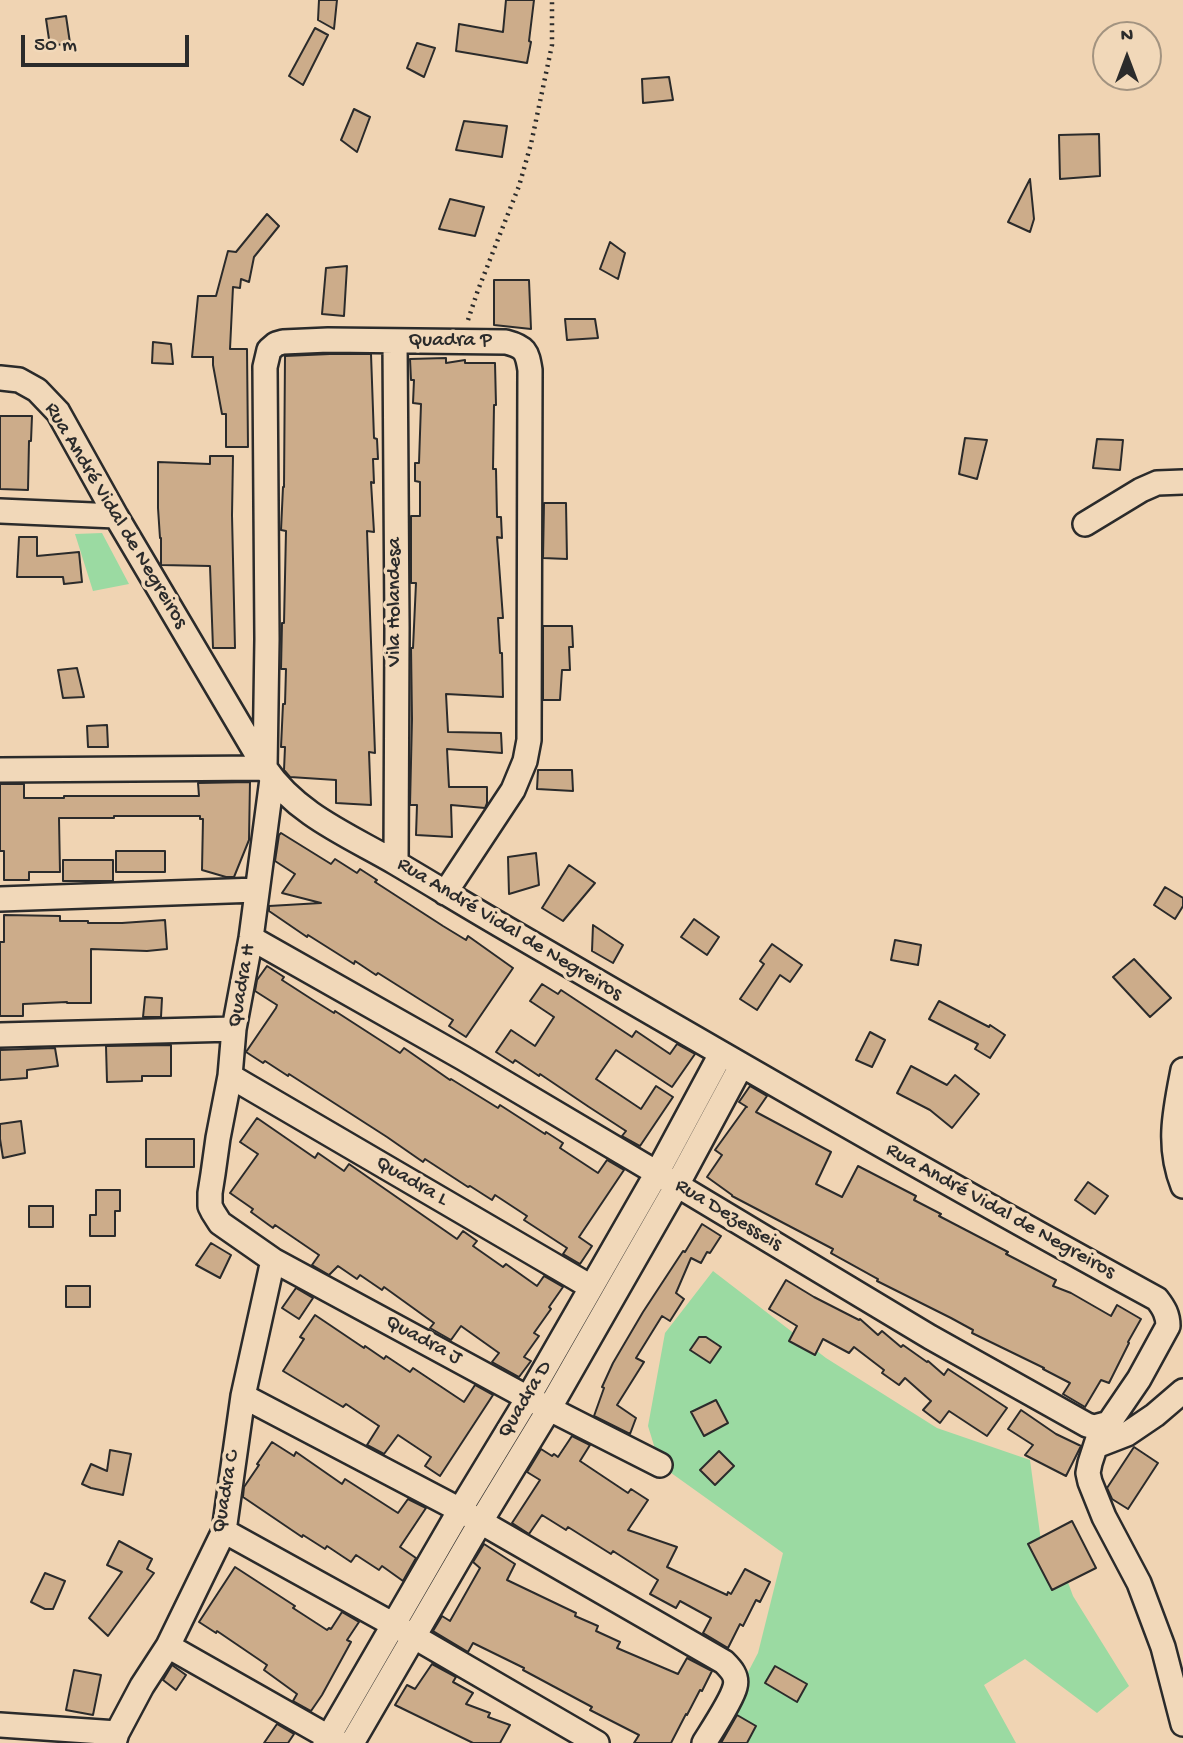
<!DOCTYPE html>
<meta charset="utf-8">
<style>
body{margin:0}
#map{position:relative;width:1183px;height:1743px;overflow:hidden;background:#f0d4b3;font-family:"Gochi Hand",sans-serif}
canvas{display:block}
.north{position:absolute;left:1092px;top:21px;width:70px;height:70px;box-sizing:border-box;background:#f1d8b9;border:2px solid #a29380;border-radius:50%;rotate:0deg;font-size:19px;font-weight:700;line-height:28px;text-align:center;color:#2b2b2b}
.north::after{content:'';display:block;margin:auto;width:24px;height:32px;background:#2b2b2b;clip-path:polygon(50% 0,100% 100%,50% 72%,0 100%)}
.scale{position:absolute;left:21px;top:35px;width:168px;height:32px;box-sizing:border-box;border:4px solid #2b2b2b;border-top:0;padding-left:9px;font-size:21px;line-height:24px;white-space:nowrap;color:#2b2b2b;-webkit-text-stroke:5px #f1d8b9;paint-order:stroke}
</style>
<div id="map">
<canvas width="1183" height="1743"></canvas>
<div class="north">N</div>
<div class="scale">50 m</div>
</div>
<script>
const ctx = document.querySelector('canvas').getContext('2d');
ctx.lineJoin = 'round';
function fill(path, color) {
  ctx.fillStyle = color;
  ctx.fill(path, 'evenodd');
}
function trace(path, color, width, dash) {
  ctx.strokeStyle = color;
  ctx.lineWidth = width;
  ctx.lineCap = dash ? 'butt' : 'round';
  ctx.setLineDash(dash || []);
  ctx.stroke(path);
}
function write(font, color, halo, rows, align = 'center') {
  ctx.font = font + ' "Gochi Hand",sans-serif';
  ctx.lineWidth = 7;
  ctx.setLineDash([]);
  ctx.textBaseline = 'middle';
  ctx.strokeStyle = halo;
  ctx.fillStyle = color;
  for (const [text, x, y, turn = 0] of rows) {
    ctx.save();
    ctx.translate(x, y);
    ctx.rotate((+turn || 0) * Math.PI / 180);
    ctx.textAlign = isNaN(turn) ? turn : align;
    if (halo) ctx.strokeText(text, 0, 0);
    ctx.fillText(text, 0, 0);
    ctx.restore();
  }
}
const green = new Path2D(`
 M102,533L129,584L93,591L75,534Z
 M713,1271L826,1358L937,1428L1030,1460L1041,1541L1062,1566L1073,1596L1129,1686L1097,1713L1025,1659L984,1685L1016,1743H711L758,1653L783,1553L660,1465L648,1426L665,1333Z`);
const building = new Path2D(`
 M319,0H337L334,29L318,20Z
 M506,0H534L529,41L531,42L527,63L456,51L459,24L503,32Z
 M66,16L70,43L50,46L46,19Z
 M315,28L328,35L303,85L289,76Z
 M417,43L435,48L424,77L407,68Z
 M669,77L673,100L643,103L642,79Z
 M354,109L370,117L357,152L341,140Z
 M464,121L507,126L502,157L456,150Z
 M1099,134L1100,176L1060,179L1059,135Z
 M1030,179L1034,219L1030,232L1008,222Z
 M450,199L484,207L475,236L439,229Z
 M267,214L279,226L254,257L249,282L241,279L240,288L233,287L230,349H247L248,447H226V414H222L213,365V357H192L198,296H216L228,251L236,252Z
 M610,242L625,253L618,279L600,269Z
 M347,266L344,316L322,314L326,268Z
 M494,280H529L531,329L494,325Z
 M565,319H595L598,338L567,340Z
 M153,342L171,344L173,364L152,363Z
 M330,354H371L374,438L377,439L378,459H373L374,483L371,482L374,532L367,531L375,753L369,752L371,805L336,803V780L290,777L284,770L285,747H281L283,704H285L286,669H281L282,623H284L286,531L281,530L283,487H284L285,356Z
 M446,358V363L465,360V363H495L496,405H494L493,469H496L497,517H501L502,538L497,537L503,618H498L500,653H502L503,697L446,694L448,732L501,733L502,753L447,749L449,787H487V803L485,808L451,805L452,837L416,835L417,805H410L412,719L411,648H413L416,583H411V516H420V482L415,481V463H419L421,404L413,403L414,380H411L410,359Z
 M0,416H32L31,441H29L28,490L0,489Z
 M965,438L987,440L977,479L959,474Z
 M1097,439L1123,440L1120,470L1093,468Z
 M210,456H233L232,515L235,648H213L210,566L161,565V538H160L158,508V462L210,464Z
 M544,503H566L567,559L543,558Z
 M19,537H37V556L79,552L82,582L64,584L63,577H17Z
 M543,626H572L573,647H569L570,670H562L560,700H543Z
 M77,668L84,697L63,698L58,670Z
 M107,725L108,747H88L87,726Z
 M538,770H572L573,791L537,789Z
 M250,782L249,840L234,877H226L202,870L203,819H200V816H114V818H59L60,872H29V880H4V851H0V784H24V798H64V796H199L198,783Z
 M281,833L331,864L335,859L357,873L360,869L377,880L375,882L443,926L466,940L468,936L513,968L466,1037L449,1026L453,1020L424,1002L378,973L376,975L355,961L354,964L308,935L307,937L269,911V906L321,903L282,893L295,874L275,861L279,835Z
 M116,851H165V872H116Z
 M536,853L539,885L509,894L508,857Z
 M63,860H113V881H63Z
 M569,865L595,883L563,921L542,908Z
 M1165,887L1183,898V906L1175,919L1154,905Z
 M4,915L60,916V921H88V923H122L165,920L167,949L147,951L91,949V1003H67V1002L23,1004V1016H0V942H4Z
 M694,919L719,937L707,955L681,937Z
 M593,925L623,945L613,963L592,951Z
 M895,940L921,945L918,965L891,960Z
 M772,944L802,965L790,982L780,975L757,1010L740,999L764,964L760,961Z
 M1134,959L1171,998L1150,1017L1113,977Z
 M267,966L284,977L282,980L313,1000L334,1013L335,1011L400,1053L404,1048L450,1080L451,1079L498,1108L500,1105L545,1134L546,1132L563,1143L560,1148L598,1173L607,1160L624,1170L579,1237L592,1246L580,1264L563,1254L567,1248L524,1220L527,1216L495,1195L492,1200L470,1186L468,1187L425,1159L423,1162L387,1137L289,1074L288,1076L265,1061L263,1063L246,1052L276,1008L277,1005L255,991L257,980Z
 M542,984L558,994L561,990L632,1037L636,1031L670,1054L677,1044L695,1054L672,1087L616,1050L596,1079L641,1109L656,1086L673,1097L640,1146L622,1136L626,1131L589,1107L540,1074L539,1076L515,1060L513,1063L496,1052L511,1030L535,1046L554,1017L530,1001Z
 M145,997L162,998L161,1017H143Z
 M939,1001L989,1027L990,1025L1005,1035L990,1058L975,1049L978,1044L929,1019Z
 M870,1032L885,1040L872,1067L856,1060Z
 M171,1045V1076H142V1081L107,1082L106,1046Z
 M55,1048L58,1066L27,1070V1078L0,1080V1050Z
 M911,1066L947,1085L955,1075L979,1094L952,1128L930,1110L897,1093Z
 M750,1086L767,1096L756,1112L831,1152L816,1184L842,1197L858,1166L916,1196L914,1200L941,1214L939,1216L1008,1252L1006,1254L1056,1280L1053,1286L1071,1293L1111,1316L1117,1305L1141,1319L1128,1342L1129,1343L1109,1383L1101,1380L1085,1407L1063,1394L1070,1383L1043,1369L1044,1368L972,1333L973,1330L951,1318L877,1281L878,1279L831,1253L833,1249L732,1196V1195L707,1177L722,1155L715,1150L746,1107H747L739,1102Z
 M257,1118L315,1158L318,1153L344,1171L349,1164L457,1239L463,1231L477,1241L473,1246L503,1267L506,1264L537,1286L544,1276L563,1287L549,1307L551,1309L534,1333L539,1336L524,1357L531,1361L519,1377L492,1362L499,1353L461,1326L451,1340L430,1328L434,1323L384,1287L382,1290L360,1275L357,1279L338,1266L329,1275L312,1265L319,1255L275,1225L273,1228L251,1212L253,1209L230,1193L258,1154L240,1142Z
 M21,1121L25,1153L3,1158L0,1139V1124Z
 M146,1139H194V1167H146Z
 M1088,1182L1108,1196L1095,1214L1075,1200Z
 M96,1190H120V1211H115V1236H90V1215H96Z
 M29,1206H53V1227H29Z
 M702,1224L721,1236L710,1253L707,1252L701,1263L691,1258L676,1293L684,1299L670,1321L662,1316L636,1358L644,1362L617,1405L636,1418L630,1434L594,1416L604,1388L602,1387L613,1363L643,1312L683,1251L685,1252Z
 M211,1243L231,1255L220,1278L196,1265Z
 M786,1280L814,1297L859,1320L860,1319L878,1335L882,1331L901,1347L903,1345L927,1362L928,1361L944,1375L948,1369L1007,1408L987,1436L949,1411L940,1423L923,1410L931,1401L905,1378L899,1385L882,1373L884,1370L854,1347L849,1353L823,1339L815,1355L789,1341L797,1326L769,1309Z
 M66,1286H90V1307H66Z
 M296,1288L313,1298L299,1319L282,1308Z
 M315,1315L364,1348L365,1346L384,1359L386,1356L410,1372L413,1368L464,1402L475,1385L493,1395L440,1476L425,1466L431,1457L398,1435L384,1454L367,1445L379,1426L346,1404L343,1407L283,1371L304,1339L300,1337Z
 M699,1337H706L721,1347L710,1363L690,1350Z
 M716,1400L728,1423L704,1436L691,1412Z
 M1021,1410L1056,1434L1081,1446L1066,1476L1025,1455L1033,1445L1008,1429Z
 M572,1436L590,1445L580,1461L628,1493L631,1489L648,1500L628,1530L677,1547L667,1567L727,1595L728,1592L731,1594L745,1569L770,1582L760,1602L756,1600L743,1626L740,1624L728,1648L703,1633L711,1618L680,1601L676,1608L650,1594L658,1580L613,1551L611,1554L568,1527L566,1530L542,1515L529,1534L512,1523L540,1480L527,1472L541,1449L552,1456L554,1454L558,1457Z
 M272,1442L294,1456L296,1452L342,1484L345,1479L398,1513L408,1499L426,1508L400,1547L416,1558L403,1581L382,1566L379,1570L356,1555L351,1562L327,1546L325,1549L303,1535L302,1537L243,1497L244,1487L259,1465L257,1464Z
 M1134,1447L1158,1463L1128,1509L1112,1499L1107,1488Z
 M110,1450L131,1454L123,1495L91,1488L82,1484L91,1464L107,1471Z
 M719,1451L734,1466L715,1485L700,1470Z
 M1072,1521L1096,1568L1052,1590L1028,1544Z
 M119,1541L152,1559L147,1569L154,1573L108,1636L89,1618L122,1572L107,1565Z
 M484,1544L515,1564L507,1580L576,1613L575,1616L598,1626L596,1631L620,1642L617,1648L678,1674L687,1658L712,1671L702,1691L700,1690L687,1715L686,1714L671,1743H634L639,1735L590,1710L592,1707L523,1670L524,1668L473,1643L468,1652L433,1631L442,1616L450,1621L480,1568L473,1562Z
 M235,1567L295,1606L293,1608L327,1630L329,1628L331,1629L342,1612L359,1622L347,1640L351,1642L322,1695L311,1711L293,1701L297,1694L264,1670L267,1665L217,1631L216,1633L199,1622Z
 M45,1573L65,1581L53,1609H45L31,1602Z
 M432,1664L456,1677L453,1682L473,1693L466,1704L490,1713L488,1717L510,1725L500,1743H473L395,1705L407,1685L415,1689Z
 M172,1665L186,1675L176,1690L163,1680Z
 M775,1666L807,1684L797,1702L765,1683Z
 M74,1670L101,1675L93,1715L66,1710Z
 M737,1715L756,1726L747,1743H721Z
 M277,1724L294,1734L288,1743H264Z`);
const path = new Path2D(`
 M468,320L478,290L519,186L531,144L552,45V0`);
const minor = new Path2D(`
 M395,342L397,627L396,863
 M0,378L19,380L37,390L58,412L116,516L265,768C297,815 348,835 396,863C435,886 474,910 514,933C727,1057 941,1181 1157,1299C1164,1308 1168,1315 1168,1326L1139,1379L1109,1423L1094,1427L1087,1425L930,1337L657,1173L463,1058L251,938
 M0,511L116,516
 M1085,524L1141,490L1157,483L1183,482
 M0,770L265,768L267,639L265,367L269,350L276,344L283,342L328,340L506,342C525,347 527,351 530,370L529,740L525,761L513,790L445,893
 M272,779L251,938L234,1029L230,1076L218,1138L213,1174L210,1193V1206L213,1212L220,1223L273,1260L528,1398L660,1465
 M0,899L257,890
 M0,1035L234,1029
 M1183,1070C1175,1111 1167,1146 1183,1186
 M230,1076L591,1287
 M243,1396L460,1510L724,1662C731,1669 738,1676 735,1687C732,1700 712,1730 704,1743
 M1102,1426L1090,1463L1088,1473L1090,1482L1104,1517L1139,1583L1163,1647L1183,1724
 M1096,1446L1127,1434L1155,1415L1183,1391
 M224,1531L394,1625L597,1743
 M168,1646L339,1743
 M0,1725L117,1733
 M114,1743L117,1733L142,1686L168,1646L224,1531L243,1396L273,1260
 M325,1743L460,1510L528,1398L657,1173L721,1054
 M352,1743L481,1521L549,1409L677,1185L741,1066`);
const streetNames = [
 ["Quadra P",450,342],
 ["Rua André Vidal de Negreiros",115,516,59],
 ["Vila Holandesa",396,602,-90],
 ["Rua André Vidal de Negreiros",509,930,31],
 ["Quadra H",243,986,-80],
 ["Quadra L",411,1182,30],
 ["Rua André Vidal de Negreiros",1000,1212,29],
 ["Rua Dezesseis",728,1216,31],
 ["Quadra J",423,1341,28],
 ["Quadra D",526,1400,-59],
 ["Quadra C",227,1492,-80]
];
fill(green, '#9bdaa2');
fill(building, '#ccac8a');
trace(building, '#2b2b2b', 2);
trace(minor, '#2b2b2b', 28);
trace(path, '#2b2b2b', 4.5, [2, 5]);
trace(minor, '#f1d8b9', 23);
write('21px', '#2b2b2b', '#f1d8b9', streetNames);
</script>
